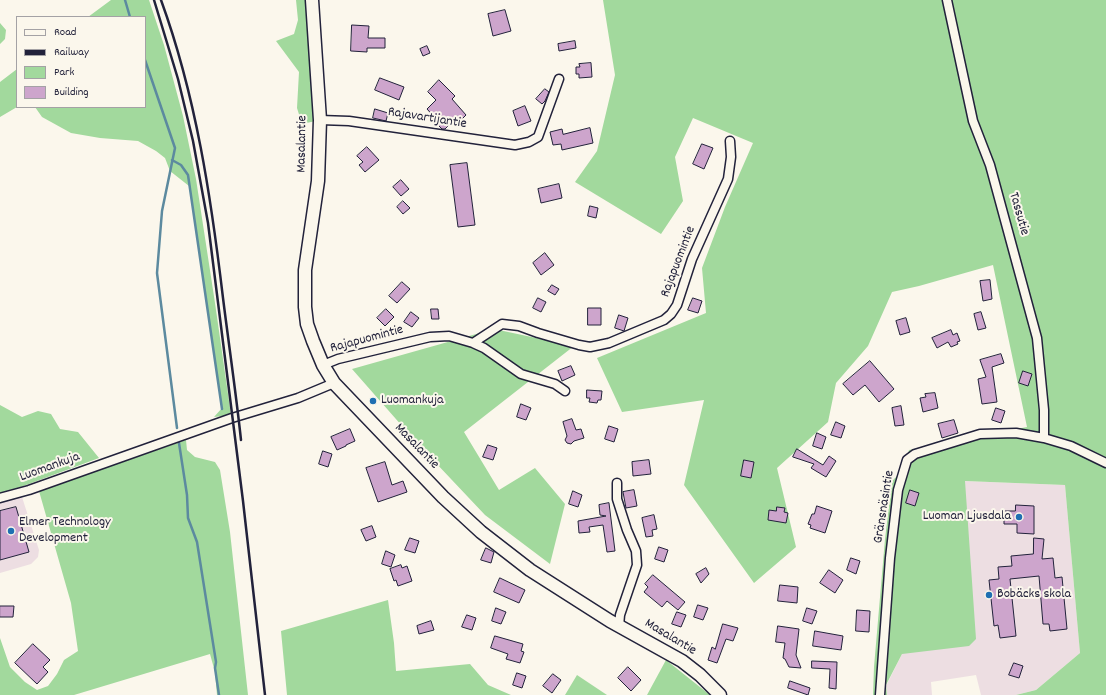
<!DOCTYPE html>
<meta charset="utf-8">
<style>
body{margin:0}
#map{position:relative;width:1106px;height:695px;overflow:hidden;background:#fbf7ec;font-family:Dekko,sans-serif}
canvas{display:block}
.legend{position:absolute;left:16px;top:16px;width:130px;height:92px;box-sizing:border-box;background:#fbf7ec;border:1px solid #a4a2a5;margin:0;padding:5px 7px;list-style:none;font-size:12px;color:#22223b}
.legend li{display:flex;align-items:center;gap:8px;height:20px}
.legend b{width:20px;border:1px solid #a4a2a5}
</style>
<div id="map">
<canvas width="1106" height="695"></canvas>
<ul class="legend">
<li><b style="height:5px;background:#fbf7ec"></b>Road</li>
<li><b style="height:5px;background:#22223b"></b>Railway</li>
<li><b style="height:11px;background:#a2d99d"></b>Park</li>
<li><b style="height:11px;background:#cda5cc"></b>Building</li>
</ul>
</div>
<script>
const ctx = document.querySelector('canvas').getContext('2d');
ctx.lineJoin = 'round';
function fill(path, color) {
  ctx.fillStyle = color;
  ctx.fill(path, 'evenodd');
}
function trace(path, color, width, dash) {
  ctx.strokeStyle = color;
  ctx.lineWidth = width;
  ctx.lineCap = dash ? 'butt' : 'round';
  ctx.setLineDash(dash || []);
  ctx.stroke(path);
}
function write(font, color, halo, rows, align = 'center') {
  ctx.font = font + ' Dekko,sans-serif';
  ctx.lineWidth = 4;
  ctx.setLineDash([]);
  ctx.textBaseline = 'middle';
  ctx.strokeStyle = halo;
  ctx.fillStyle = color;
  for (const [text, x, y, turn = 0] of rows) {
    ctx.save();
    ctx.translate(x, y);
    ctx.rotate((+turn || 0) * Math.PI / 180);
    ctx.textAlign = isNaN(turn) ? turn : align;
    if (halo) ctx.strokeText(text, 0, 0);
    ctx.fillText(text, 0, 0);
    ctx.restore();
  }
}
const built = new Path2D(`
 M964,481L1065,485L1080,653L1036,690L1016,695H981L976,675L931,682L932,695H887L886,686L902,654Z
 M22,497L39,550L38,557L31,564L0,573V503Z`);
const green = new Path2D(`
 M111,0H149L164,45L183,116L196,179L215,303L231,415L214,417L222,408L189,186L170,171L165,158L156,151L138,141L100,138L71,133L42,117L35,107H145V17H88Z
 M296,0H312L320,120L302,124L297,108L299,72L276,41L294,34L298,20Z
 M603,0H1106V695H1016L1036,690L1080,653L1065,485L965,481L976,639L969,646L902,654L886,685L887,695H873L874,667L885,539L892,481L903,470L909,450L1027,427L993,265L919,286L892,292L868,346L836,383L828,422L777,468L796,547L754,583L684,485L704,400L622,412L597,358L706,313L702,268L725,207L753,143L693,118L675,157L683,201L661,234L575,182L597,151L615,75Z
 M0,23L6,30L5,39L0,44Z
 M17,69V107L0,117V82Z
 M494,329L574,346L464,432L499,490L535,468L565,504L550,564L485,515L417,443L352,369Z
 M0,405L22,417L38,411L51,414L60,429L78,432L99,458L18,488L0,493Z
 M186,440L187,450L195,457L215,462L220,470L230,532L248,695H217L215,672L210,654L74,695H0V638L10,667L25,682L37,690L48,686L57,674L64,660L78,651L71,603L39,491Z
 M388,600L394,643L396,671L470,664L488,685L511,695H287L281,631Z
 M666,660L710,695H647Z
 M577,675L607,695H565Z`);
const stream = new Path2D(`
 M125,0L130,17
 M145,60L175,148L162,211L157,273L177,428
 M172,160L181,165L188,175L222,409
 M179,443L187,495L188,518L197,542L216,662L215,668L219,695`);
const building = new Path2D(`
 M505,10L511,31L493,36L488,14Z
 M352,25L369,26L368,38H385V48H367V52L351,51Z
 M575,41L576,48L559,51L558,44Z
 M427,46L430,53L423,56L420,49Z
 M591,63L592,77L579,78V74H576V67H580L579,64Z
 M380,78L404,87L399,100L375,90Z
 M439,80L455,96L452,99L466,115L459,122L456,118L445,129H442L435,122L437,120L427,109L436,100L428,92Z
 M545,89L549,92L545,101L542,104L536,99Z
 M525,106L531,121L518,126L513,111Z
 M375,109L388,113L386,121L373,118Z
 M590,128L593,143L562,150L561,144L553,145L550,132L562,129L563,134Z
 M702,144L713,148L704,169L693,164Z
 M367,147L379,160L365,172L359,165L363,162L357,156Z
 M467,163L475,225L458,227L450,165Z
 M401,180L409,189L401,196L393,187Z
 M559,184L562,198L541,203L538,189Z
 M403,201L410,208L403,214L397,207Z
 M590,206L598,208L596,218L588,216Z
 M545,253L554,265L541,275L533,263Z
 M990,280L992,299L983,301L980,281Z
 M402,282L410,289L397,303L389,296Z
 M552,285L559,289L555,295L548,291Z
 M538,298L546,302L541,312L533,308Z
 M693,298L702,301L698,313L688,310Z
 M588,308H601V325H588Z
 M386,309L394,317L385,326L377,318Z
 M431,309H438L439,319H432Z
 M411,312L419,318L412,327L404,322Z
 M981,312L986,328L978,330L974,314Z
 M619,315L628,318L624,331L615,328Z
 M906,318L910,332L900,335L896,321Z
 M951,330L953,335L957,333L960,341L957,342L958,344L951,347L948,342L937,348L932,338Z
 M1001,354L1004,363L992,367L997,402L982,404L978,379L986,377L980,360Z
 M870,361L894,389L879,402L865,385L853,395L843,384Z
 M571,366L575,375L562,381L558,371Z
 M1023,371L1032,374L1028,386L1019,383Z
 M587,390L602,391L601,400H598L597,403L589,402L590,398H587Z
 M935,393L938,408L923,412L920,398L926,397L925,394Z
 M521,404L531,408L526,420L517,417Z
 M901,406L904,425L895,426L892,408Z
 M996,408L1005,411L1001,423L992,420Z
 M572,419L576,430L581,429L584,438L574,441L571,444L567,443L565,440L567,436L563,422Z
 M954,420L958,433L942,438L938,424Z
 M836,422L845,426L841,438L831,435Z
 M609,426L618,429L614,442L605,439Z
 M350,429L355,441L346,445V446L337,450L331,437Z
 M817,433L826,437L822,449L813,446Z
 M488,445L497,448L493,460L483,457Z
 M797,449L823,465L829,456L836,461L826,477L811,468L814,464L793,457Z
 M323,451L332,454L328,467L319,464Z
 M649,460L651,474L633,476L632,462Z
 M744,460L754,462L751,478L741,476Z
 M385,462L392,485L403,481L407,492L378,502L366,468Z
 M634,490L637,506L626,508L623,492Z
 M910,490L919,493L915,506L906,503Z
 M573,491L582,495L578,507L569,504Z
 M609,503L615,551L607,552L603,525L589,527L590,532L579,533L578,521L606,516L600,515L599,505Z
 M1016,505L1034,506V534L1017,533V524H1004V511H1015Z
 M817,506L832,511L825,533L810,528L811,525L808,524L812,514H814Z
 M16,507L29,552L0,560V511Z
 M777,507L785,508L784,512L788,513L786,523L768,520L769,510L776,511Z
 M654,515L657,529L652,530L653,536L646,537L642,518Z
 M372,526L376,537L366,541L361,530Z
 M410,538L419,541L415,553L405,550Z
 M1034,538L1044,539L1042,559L1053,558L1055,578L1062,577L1067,629L1050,631L1049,624H1043L1039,576L1010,579L1016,636L1000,638L998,625L994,626L989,580L999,579L998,567L1012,566L1011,556L1033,554Z
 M659,547L668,550L664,562L655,559Z
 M486,548L494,552L491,563L481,560Z
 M386,551L395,555L391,567L382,564Z
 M851,558L860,561L856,574L847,570Z
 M401,565L402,568L407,566L412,581L398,586L396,580L394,581L390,569Z
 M706,568L709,574L701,583L696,574Z
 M829,570L843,580L835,593L820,583Z
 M653,575L685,602L678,610L667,601L662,607L644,592L648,587L645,584Z
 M500,578L525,590L519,603L494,592Z
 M780,585L798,587L797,603L778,601Z
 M698,605L708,608L703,620L694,617Z
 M0,606H14L13,617H0Z
 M496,608L506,612L501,624L492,621Z
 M807,608L817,611L812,624L803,621Z
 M857,610L870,611L869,632L856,631Z
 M677,612L686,615L681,627L672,624Z
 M467,615L476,618L472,630L462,627Z
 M431,621L434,630L419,634L417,626Z
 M723,624L738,628L733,641L726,639L717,663L708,660L712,647L715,649Z
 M778,626L799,629L796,655L801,668L789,667L785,659L783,658L785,643L776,642Z
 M815,631L843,636L841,650L813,646Z
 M495,636L523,644L521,651L524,652L520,663L506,659L508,654L491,648Z
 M33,644L50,660L43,667L48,672L37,684L15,663Z
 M812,661L837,662L836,689L829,688L830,669L812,668Z
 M1014,663L1023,666L1019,678L1009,675Z
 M628,667L641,680L631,691L618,678Z
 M517,673L526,676L522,688L513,685Z
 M553,674L561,680L552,693L543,686Z
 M790,681L810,688L808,695L788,688Z`);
const street = new Path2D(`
 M947,0L973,121L990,165L1037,338L1044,410V438
 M320,120L349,121L515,145L529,142L538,137L559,79
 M473,343L484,348L521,374L555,384L565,391
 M323,365L338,359L430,337L449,336L473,343L502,324L519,326L538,333L579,345L590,347L609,343L664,320L671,314L677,305L692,259L728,179L731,157L730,141
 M617,483V499L627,530L636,551L637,565L620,615L619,626
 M0,498L29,490L232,418L298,398L334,383
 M880,695L890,558L898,490L907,460L915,454L980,434L1016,433L1044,438L1071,446L1106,463`);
const secondary = new Path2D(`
 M312,0L320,120L318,181L305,270V307L307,324L313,341L323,365L334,383L443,497L481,532L530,570L610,621L682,661L700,675L720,695`);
const rail = new Path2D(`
 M154,0L178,79L193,141L208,223L243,501L265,695
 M161,0C196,96 211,197 223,298C229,346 236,393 241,440`);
const markers = [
 [373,401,4,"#1f6fb2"],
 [1019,517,4,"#1f6fb2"],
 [11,531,4,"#1f6fb2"],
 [989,595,4,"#1f6fb2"]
];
const streetNames = [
 ["Rajavartijantie",427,119,9],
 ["Masalantie",303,144,-89],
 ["Tassutie",1018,214,74],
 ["Rajapuomintie",679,262,-69],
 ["Rajapuomintie",367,340,-15],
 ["Masalantie",416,447,46],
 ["Luomankuja",50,468,-20],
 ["Gränsnäsintie",885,507,-81],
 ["Masalantie",670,638,31]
];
const poiNames = [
 ["Luomankuja",381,401],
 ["Luoman Ljusdala",1011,517,"right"],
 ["Elmer Technology",19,523],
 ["Development",19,539],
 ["Bobäcks skola",997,595]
];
fill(built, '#eddee2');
fill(green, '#a2d99d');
trace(stream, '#5c8a9f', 2.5);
fill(building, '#cda5cc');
trace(building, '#22223b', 1);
trace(street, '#22223b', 11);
trace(secondary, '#22223b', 15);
trace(street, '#fbf7ec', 8);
trace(secondary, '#fbf7ec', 12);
trace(rail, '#22223b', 2.5);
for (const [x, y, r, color] of markers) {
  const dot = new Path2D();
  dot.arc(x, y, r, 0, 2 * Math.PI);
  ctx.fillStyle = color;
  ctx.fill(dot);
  trace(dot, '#fbf7ec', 1.5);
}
write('14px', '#22223b', '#fbf7ec', streetNames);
write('14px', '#22223b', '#fbf7ec', poiNames, 'left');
</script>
